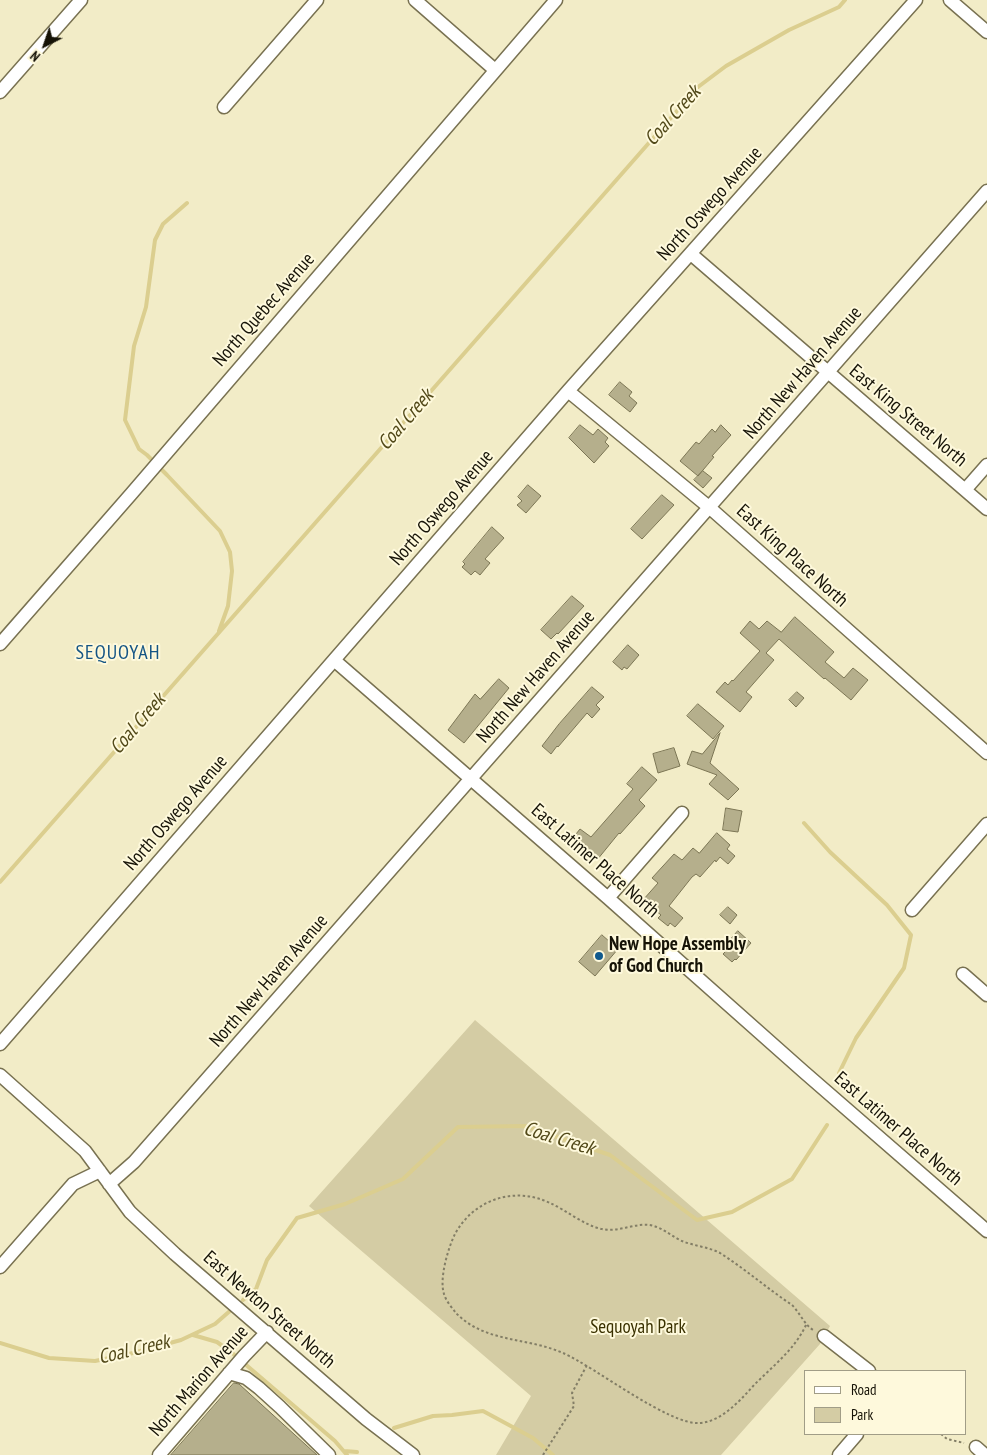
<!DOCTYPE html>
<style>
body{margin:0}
#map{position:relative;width:987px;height:1455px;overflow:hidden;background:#f2ecc7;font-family:"PT Sans Narrow",sans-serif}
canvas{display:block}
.legend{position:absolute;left:804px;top:1370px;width:162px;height:65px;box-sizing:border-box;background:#fef9dc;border:1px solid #a19d87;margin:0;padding:6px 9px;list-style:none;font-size:15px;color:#161307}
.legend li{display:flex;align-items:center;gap:10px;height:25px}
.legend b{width:25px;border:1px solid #a19d87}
.north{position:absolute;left:20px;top:20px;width:50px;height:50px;-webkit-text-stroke:4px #fef9dc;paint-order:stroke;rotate:221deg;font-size:14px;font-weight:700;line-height:20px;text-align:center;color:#161307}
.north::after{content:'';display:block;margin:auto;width:18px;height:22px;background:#161307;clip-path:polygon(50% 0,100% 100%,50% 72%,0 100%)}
</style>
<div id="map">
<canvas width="987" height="1455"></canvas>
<ul class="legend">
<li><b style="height:6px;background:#fff"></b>Road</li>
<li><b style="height:14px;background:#d4cca4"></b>Park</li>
</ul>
<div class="north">N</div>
</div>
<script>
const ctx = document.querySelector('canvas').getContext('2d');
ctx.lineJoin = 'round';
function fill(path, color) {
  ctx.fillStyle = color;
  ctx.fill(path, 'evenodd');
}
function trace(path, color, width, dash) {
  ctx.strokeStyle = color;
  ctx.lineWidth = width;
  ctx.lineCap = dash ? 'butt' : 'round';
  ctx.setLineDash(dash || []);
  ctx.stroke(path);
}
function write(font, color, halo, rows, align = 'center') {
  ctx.font = font + ' "PT Sans Narrow",sans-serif';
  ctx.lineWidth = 4;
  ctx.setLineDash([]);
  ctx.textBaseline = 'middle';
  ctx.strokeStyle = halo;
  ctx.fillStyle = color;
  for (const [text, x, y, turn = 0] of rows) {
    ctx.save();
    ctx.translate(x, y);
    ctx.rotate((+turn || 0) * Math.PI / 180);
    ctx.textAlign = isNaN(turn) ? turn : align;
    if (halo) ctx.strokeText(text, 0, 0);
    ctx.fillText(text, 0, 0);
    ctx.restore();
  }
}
const green = new Path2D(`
 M475,1020L830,1326L820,1344L721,1455H496L531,1396L309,1206Z`);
const stream = new Path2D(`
 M187,203L163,224L155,240L146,307L134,346L125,420L139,449L147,455L167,475L220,531L230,552L232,571L228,606L219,631
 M804,823L830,852L887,905L911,935L904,968L856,1038L839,1073
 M0,882L698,87L726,66L789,30L839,7L845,0
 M243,1300L256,1289L267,1260L297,1218L345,1204L403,1179L458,1127L525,1126L610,1155L697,1220L732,1212L792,1179L827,1125
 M193,1335L217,1342L231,1352L335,1441L347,1455
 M0,1343L49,1358L95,1361L133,1353L181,1340L215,1324L231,1310
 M394,1428L433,1416L452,1415L483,1411L533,1438L553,1455
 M344,1451L357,1452`);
const building = new Path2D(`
 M620,382L632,392L629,396L637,403L630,412L609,395Z
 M580,425L593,435L598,429L608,438L605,442L609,446L594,463L569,438Z
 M721,425L731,435L712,456L714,457L698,476L680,461L696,442L699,444L712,429L715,432Z
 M703,471L712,478L703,488L694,480Z
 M528,485L541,496L526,513L517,505L522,501L518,497Z
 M662,495L674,505L642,539L631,529Z
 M492,527L504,538L485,559L490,563L480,575L475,571L471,575L462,567L465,564L463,562Z
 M572,596L584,606L558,634L557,633L551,639L541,630Z
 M795,617L834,652L825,662L844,678L853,668L868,680L851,700L825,678L824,679L779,639L766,653L774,660L746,692L752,697L740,712L716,692L725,682L728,685L732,680L733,681L760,651L740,633L750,621L759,629L767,621L781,632Z
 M628,645L639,655L627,669L624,667L622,670L613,662Z
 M499,679L509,688L464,743L448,730L475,694L480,699Z
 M592,687L604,697L596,705L600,709L592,718L587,713L558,747L557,746L551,754L542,746L559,724Z
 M797,692L804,698L796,707L789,700Z
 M698,704L724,726L713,739L687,716Z
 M720,733L710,763L739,789L728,800L709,784L717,775L687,764L692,751L702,754Z
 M674,748L680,766L658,773L653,754Z
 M642,767L657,780L639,800L645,806L620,834L619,833L597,860L572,839L580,829L591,837L633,789L627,784Z
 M726,808L742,811L738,832L723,830Z
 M717,833L730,845L727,849L735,856L728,864L720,857L716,862L715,860L700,877L696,874L692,877L669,906L683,918L675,927L670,923L668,926L658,918L661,915L643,900L658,883L652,878L674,854L682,860L693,848L699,853Z
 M728,907L737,915L730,924L720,915Z
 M738,931L751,943L736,960L735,959L732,962L723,954L726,951L724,950L727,947L726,945Z
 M602,935L618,949L595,976L579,962Z
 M234,1383L239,1384L317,1455H171Z`);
const path = new Path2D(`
 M806,1325C795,1349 772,1367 754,1385C746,1394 738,1403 729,1410C720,1417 711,1422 700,1423C670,1426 595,1367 563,1353C527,1337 485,1343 456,1313C452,1308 446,1301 444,1294C439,1279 448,1248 455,1234C474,1199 515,1186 550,1203C566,1210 585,1226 602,1229C619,1233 638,1221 654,1226C664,1229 673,1237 682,1241C694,1246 709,1247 720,1253C745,1269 768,1289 792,1305C800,1313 804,1324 813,1330
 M941,1434L947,1439L964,1443
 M543,1455L574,1406L572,1393L587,1365`);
const minor = new Path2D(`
 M415,0L495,70
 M950,0L987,32
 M0,92L81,0
 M224,107L317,0
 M691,254L987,509
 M568,391L710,508L987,753
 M965,490L987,465
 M0,644L132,493L556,0
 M334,660L608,898L804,1072L987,1231
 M608,898L682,813
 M912,910L987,824
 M963,974L987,995
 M0,1044L568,391L916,0
 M0,1075L85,1151L130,1212L175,1254L366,1419L413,1455
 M109,1184L134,1162L987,191
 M0,1267L73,1184L100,1171
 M824,1336L869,1371
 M229,1373L246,1378L259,1388L280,1407L329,1455
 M976,1447L985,1455
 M159,1455L244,1356L267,1332
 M839,1455L857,1434`);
const markers = [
 [599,956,5,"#10598d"]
];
const streetNames = [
 ["North Oswego Avenue",710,204,-48],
 ["North Quebec Avenue",264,310,-49],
 ["North New Haven Avenue",803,373,-49],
 ["East King Street North",908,416,40],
 ["North Oswego Avenue",442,508,-49],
 ["East King Place North",792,556,42],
 ["North New Haven Avenue",536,677,-49],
 ["North Oswego Avenue",176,813,-49],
 ["East Latimer Place North",595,861,41],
 ["North New Haven Avenue",269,981,-49],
 ["East Latimer Place North",898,1129,41],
 ["East Newton Street North",269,1310,41],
 ["North Marion Avenue",199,1381,-49]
];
const poiNames = [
 ["New Hope Assembly",609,945],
 ["of God Church",609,967]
];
const parkNames = [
 ["Sequoyah Park",638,1328]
];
const waterNames = [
 ["Coal Creek",673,116,-48],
 ["Coal Creek",406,420,-49],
 ["Coal Creek",138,724,-49],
 ["Coal Creek",559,1139,17],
 ["Coal Creek",134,1350,-13]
];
const neighbourhoodNames = [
 ["SEQUOYAH",118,653]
];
fill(green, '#d4cca4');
trace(stream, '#dbce8f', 4);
fill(building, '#b5af8c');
trace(building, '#7c7655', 1);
trace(minor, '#787151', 15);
trace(path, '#837e66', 2, [2.5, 2.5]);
trace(minor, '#fff', 12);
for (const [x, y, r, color] of markers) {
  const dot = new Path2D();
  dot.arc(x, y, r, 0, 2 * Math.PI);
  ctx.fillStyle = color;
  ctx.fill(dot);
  trace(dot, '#fef9dc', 2);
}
write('19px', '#161307', '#fef9dc', streetNames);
write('bold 19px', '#161307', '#fef9dc', poiNames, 'left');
write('19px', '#3a3100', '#fef9dc', parkNames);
write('italic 20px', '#524919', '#fef9dc', waterNames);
ctx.letterSpacing = '1px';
write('20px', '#155584', '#fef9dc', neighbourhoodNames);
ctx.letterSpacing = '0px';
</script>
